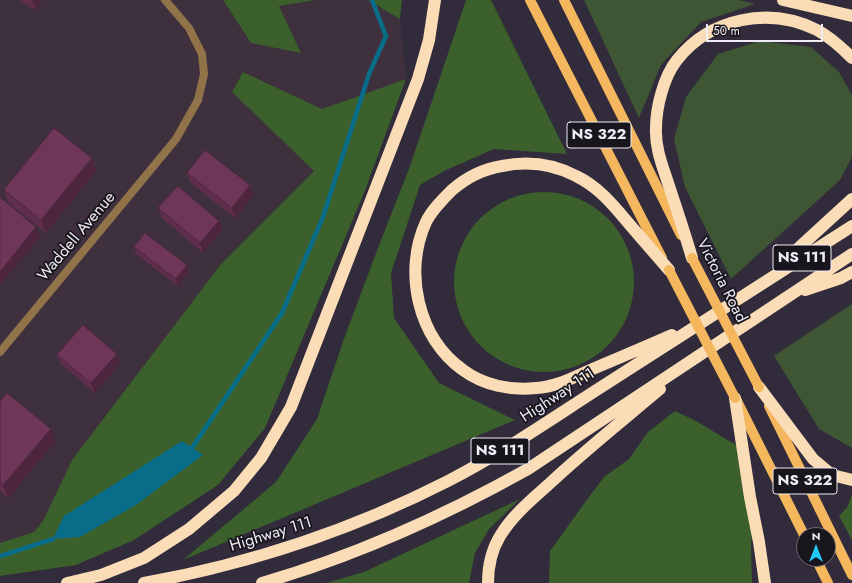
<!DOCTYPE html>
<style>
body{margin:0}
#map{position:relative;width:852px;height:583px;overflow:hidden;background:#312b3b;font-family:Jost,sans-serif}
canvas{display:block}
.north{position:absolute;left:796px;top:527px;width:40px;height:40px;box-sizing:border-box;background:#18151c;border:1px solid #6e6b74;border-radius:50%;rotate:0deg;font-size:11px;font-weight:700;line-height:16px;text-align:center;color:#f0ecf7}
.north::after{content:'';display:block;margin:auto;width:14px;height:18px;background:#1fc9fd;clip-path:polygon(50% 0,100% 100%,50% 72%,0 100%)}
.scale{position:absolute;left:706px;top:24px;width:117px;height:18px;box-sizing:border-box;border:2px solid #f0ecf7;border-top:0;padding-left:5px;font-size:12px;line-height:14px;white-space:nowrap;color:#f0ecf7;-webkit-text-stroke:3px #18151c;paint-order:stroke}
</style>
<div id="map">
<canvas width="852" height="583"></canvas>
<div class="north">N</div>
<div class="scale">50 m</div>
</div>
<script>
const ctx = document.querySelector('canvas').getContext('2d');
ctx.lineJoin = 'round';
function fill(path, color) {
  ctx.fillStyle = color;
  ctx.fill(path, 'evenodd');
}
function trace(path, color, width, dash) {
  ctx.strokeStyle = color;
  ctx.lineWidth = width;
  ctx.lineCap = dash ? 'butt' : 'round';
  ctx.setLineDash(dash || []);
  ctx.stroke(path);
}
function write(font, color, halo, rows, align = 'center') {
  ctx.font = font + ' Jost,sans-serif';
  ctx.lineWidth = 3.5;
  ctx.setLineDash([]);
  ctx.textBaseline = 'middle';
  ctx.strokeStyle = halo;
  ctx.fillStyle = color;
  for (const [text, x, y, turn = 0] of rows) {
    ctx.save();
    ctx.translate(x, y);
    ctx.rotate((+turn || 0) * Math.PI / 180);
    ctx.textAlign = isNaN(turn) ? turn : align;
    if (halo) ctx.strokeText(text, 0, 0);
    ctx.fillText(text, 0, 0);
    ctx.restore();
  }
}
const industrial = new Path2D(`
 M0,0H223L251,43L301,52L279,6L315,0H368L400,19L406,79L322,109L243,72L232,92L314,171L221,264L72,460L43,521L34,532L0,543Z`);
const green = new Path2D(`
 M584,0H739L755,4L701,22L661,65L639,118Z
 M760,41L811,47L839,72L852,95V157L840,180L731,279L685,187L674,139L686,97L718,54Z
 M852,304V448L819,429L774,356Z`);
const forest = new Path2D(`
 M223,0H315L279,6L301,53L251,43Z
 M368,0H402L400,19Z
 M466,0H491L567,154L494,149L444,171L420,185L391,273L394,318L439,383L515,420L183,560L276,482L317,419L345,336L381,240L409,169Z
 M243,72L322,109L406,79L364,193L265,428L218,485L134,540L76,565L0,576V543L34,532L43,521L72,460L221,264L314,171L232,92Z
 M454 282a90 90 0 1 1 180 0a90 90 0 1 1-180 0Z
 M735,398L753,518L751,545L752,583H549L550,551L586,501L604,477L629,459L648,432L675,411L696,421L736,445Z
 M851,496H852V540L839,516L848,506Z
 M520,499L489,529L475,553L469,583H326L364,572Z`);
const water = new Path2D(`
 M182,441L203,455L136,505L80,537L53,539L64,516Z`);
const stream = new Path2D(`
 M192,448L282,313L323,217L369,74L386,36L372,0
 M0,556L53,539`);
const service = new Path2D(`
 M165,0L189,28L202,54L204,74L198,100L176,139`);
const minor = new Path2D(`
 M0,352L176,139`);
const primary = new Path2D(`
 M530,0L662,258
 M564,0L681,235
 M737,401L804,535
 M769,406L852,575
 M816,559L828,583`);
const motorway = new Path2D(`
 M783,0L852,16
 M692,258C685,234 677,210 669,186C663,167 655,149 656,128C656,107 664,76 677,60C710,18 769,6 817,30C830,37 841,47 852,58
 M779,266L852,199
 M669,270C656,255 643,240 630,225C614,206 599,187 576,176C553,164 527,161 502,166C483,169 466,178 452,190C442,200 432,210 426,222C403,272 418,338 463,370C483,385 511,391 536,388C557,387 576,376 595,368C621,357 647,346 672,335
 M805,290L841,278L852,272
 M759,387L813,459L832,475L852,480
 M735,398L750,497L759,542L765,583
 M67,583L101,575L144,558L189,529L234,491L261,458L291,407L418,79L429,40L435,0
 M144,583C249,564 352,530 448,481C499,455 547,422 595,391C681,336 767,281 852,226
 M262,583C355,556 444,516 528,469L852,254
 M488,583C488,566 491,551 500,536C512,516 530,501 548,485C584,451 622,421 660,389`);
const primaryBridge = new Path2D(`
 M692,258L759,387
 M669,270L735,398`);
const wall = new Path2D(`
 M19,0H42L36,10Z
 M92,158L96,171L46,233L8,202L4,190Z
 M187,173L250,185L253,195L235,218L190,182Z
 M158,208L219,221L222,230L203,253L162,218Z
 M134,247L189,272L178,286L136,254Z
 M57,355L120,363L95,393L61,364Z
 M0,402L55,442L8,498L0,491Z`);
const shadedWall = new Path2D(`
 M32,0H42L36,10Z
 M92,158L96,171L46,233L41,220Z
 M250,185L253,195L235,218L232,208Z
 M219,221L222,230L203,253L200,243Z
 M36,227L40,237L0,285V272Z
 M187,265L189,272L178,286L176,279Z
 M117,354L120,363L95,393L91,383Z
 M51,429L55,442L8,498L3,485Z`);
const building = new Path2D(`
 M54,128L92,158L41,220L4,190Z
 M205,150L250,185L232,208L187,173Z
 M178,186L219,221L200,243L158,208Z
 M0,197L36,227L0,272Z
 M145,233L187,265L176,279L134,247Z
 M83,325L117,354L91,383L57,355Z
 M7,393L51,429L3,485L0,483V402Z`);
const shields = [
 [599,135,64],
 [802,258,58],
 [500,451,58],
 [805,481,64]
];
const shieldNames = [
 ["NS 322",599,135],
 ["NS 111",802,258],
 ["NS 111",500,451],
 ["NS 322",805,481]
];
const streetNames = [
 ["Waddell Avenue",77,237,-50],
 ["Victoria Road",721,281,63],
 ["Highway 111",558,396,-33],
 ["Highway 111",271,535,-17]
];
fill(industrial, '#3f303e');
fill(green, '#3e5633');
fill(forest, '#3b602b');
fill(water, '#096d8a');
trace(stream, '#096d8a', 4.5);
trace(service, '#91734a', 8);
trace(minor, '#91734a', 8);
trace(primary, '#f5b75d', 10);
trace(motorway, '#fadcb6', 12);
trace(primaryBridge, '#f5b75d', 10);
fill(wall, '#5f2e4d');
fill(shadedWall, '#4d263e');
fill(building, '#6e3659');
trace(building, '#4d263e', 1);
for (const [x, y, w] of shields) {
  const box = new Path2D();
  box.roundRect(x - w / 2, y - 13, w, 26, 3);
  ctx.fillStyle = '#18151c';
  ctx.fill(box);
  trace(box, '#f0ecf7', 1);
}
write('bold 15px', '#f0ecf7', null, shieldNames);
write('16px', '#f0ecf7', '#18151c', streetNames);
</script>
